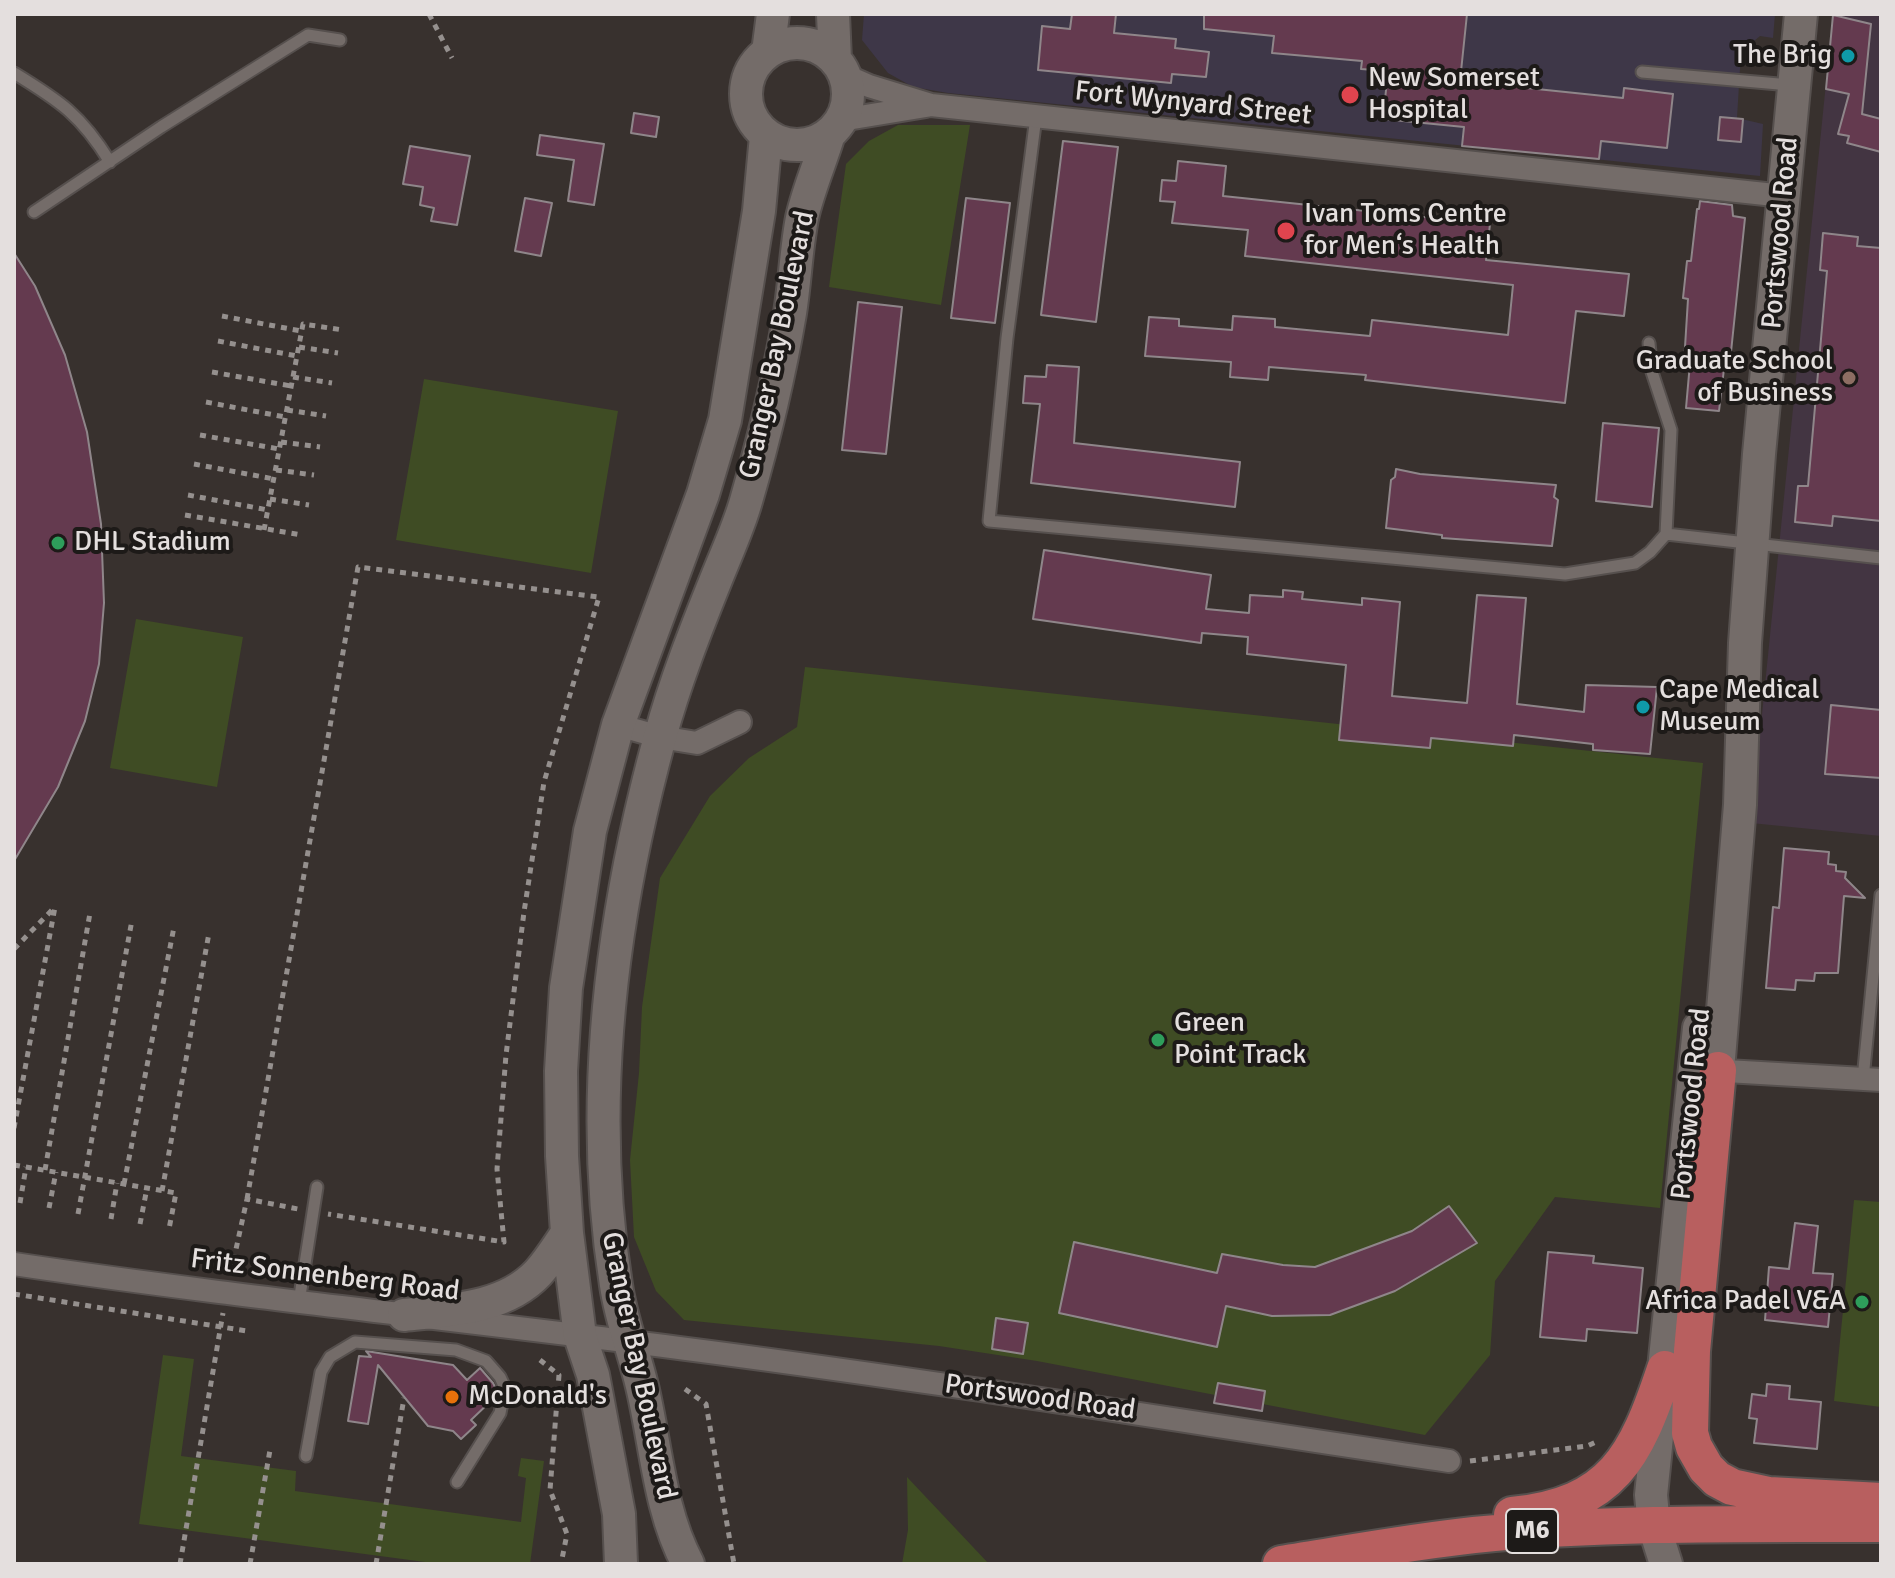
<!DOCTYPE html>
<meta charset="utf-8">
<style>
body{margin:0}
#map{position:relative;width:1895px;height:1578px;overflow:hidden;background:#38312e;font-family:Signika,sans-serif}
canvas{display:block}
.frame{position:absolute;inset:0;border:16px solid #e4dfde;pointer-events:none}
</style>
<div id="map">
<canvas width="1895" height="1578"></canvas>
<div class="frame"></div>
</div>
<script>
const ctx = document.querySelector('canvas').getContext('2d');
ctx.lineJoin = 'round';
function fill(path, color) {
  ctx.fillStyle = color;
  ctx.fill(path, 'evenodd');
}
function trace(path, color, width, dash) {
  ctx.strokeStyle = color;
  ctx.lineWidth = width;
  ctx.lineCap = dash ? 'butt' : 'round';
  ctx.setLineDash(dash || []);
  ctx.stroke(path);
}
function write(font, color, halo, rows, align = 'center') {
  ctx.font = font + ' Signika,sans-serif';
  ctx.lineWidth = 8;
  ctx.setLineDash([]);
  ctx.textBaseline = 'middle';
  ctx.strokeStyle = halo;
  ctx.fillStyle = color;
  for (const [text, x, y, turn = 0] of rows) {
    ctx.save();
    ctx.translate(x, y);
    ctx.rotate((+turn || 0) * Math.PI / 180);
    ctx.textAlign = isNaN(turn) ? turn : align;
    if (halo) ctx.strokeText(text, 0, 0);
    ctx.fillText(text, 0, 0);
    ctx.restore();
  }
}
const education = new Path2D(`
 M1833,14H1881V836L1751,823Z`);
const medical = new Path2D(`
 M864,14H1775L1773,38L1760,36L1741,52L1737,118L1763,124L1760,176L948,93L913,87L888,73L862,40Z`);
const green = new Path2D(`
 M898,125H970L941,305L829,287L846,164L869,141Z
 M424,379L618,411L591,573L396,540Z
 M136,619L243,637L217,787L110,768Z
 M805,667L1703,763L1660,1208L1555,1197L1495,1281L1490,1355L1425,1435L1037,1361L939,1346L684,1320L656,1291L634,1237L630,1160L639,1073L642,1007L660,878L710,796L749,758L797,727Z
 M1854,1200L1881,1202V1407L1834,1401Z
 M163,1355L194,1359L181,1456L296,1471L295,1491L521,1522L526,1478L518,1476L521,1458L544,1461L530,1564H440L139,1524Z
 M907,1477L989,1564H902L908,1530Z`);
const building = new Path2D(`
 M1072,14H1116L1114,33L1176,39L1175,48L1209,52L1206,77L1172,74L1171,83L1038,70L1042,26L1070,29Z
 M1204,14H1467L1460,81L1623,98L1624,88L1673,94L1667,148L1601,141L1599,159L1462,146L1464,127L1383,119L1388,71L1361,69L1362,61L1272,53L1274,36L1204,29Z
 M1833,15L1871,24L1862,114L1881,119V152L1847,143L1849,136L1838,134L1849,94L1826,89Z
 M634,113L659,117L656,137L631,133Z
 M1720,117L1743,119L1741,142L1718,140Z
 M540,135L604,144L594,205L568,201L574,160L537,155Z
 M1063,141L1118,147L1096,322L1041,315Z
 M410,146L470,156L457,225L431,221L434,208L420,205L423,187L403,184Z
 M1178,161L1226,166L1223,196L1490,224L1486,260L1629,274L1624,316L1576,311L1565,403L1365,380L1366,375L1269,367L1268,380L1230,377L1231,362L1145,356L1149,317L1179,319V326L1232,330L1233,316L1275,319V327L1370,336L1372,320L1508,335L1513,285L1245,256L1248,230L1172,223L1175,202L1160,201L1162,180L1176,181Z
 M525,198L552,203L541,256L515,251Z
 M966,198L1010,203L995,323L951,318Z
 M1700,201L1732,205L1733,216L1745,218L1731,352H1726L1719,411L1686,408L1690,363H1684L1688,299L1683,298L1687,261H1691L1697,209H1699Z
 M1823,233L1858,237L1857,246L1881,248V521L1833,516L1832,526L1795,522L1798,486H1808L1827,271L1820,270Z
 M14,253L35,286L65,355L87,432L101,524L104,603L99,664L85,721L58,787L14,861Z
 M858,302L902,307L886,454L842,450Z
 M1047,365L1079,367L1074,443L1240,462L1235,507L1031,483L1040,404L1023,403L1025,376L1046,377Z
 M1603,423L1659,428L1652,507L1596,501Z
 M1396,469L1420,474L1556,485L1554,497L1558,500L1552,546L1442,538V535L1386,528L1391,480L1395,477Z
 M1044,550L1211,575L1206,609L1249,613L1250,595L1283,597V590L1303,592L1302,599L1362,605V598L1400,602L1392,696L1467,703L1477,595L1526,598L1517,704L1584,712L1586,685L1657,687L1650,754L1593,750V744L1514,735L1513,746L1431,738L1430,748L1339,740L1346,665L1247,654L1248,637L1202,633L1201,643L1033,619Z
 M1831,705L1881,710V778L1825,774Z
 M1784,848L1829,852L1828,864L1836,865V871L1846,872L1845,878L1865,898L1844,896L1838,973H1815L1814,981L1796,980L1795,990L1766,988L1773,907L1779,908Z
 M1449,1206L1477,1243L1395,1291L1330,1315L1272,1316L1226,1306L1217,1347L1059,1313L1074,1242L1217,1273L1222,1254L1283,1265L1315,1267L1412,1231Z
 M1795,1223L1818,1226L1813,1273L1833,1274L1828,1327L1765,1320L1769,1267L1789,1269Z
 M1548,1252L1594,1256L1593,1263L1643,1268L1637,1333L1587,1329L1586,1341L1540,1337Z
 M996,1318L1028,1323L1023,1354L992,1349Z
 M366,1351L453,1365L467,1380L480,1368L493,1383L496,1389L494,1398L471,1420L476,1425L461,1439L453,1431L428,1426L378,1365L368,1424L348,1421L359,1356L371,1357Z
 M1218,1383L1265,1391L1262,1411L1214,1403Z
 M1767,1384L1790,1386L1789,1399L1821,1402L1817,1449L1754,1443L1757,1419L1749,1418L1752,1394L1766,1396Z`);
const path = new Path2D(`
 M429,14L452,58
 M222,316L301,331
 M218,341L297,356
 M299,347L338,353
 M212,372L291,386
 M293,377L332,383
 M206,402L285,417
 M287,410L326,416
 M200,435L279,449
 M281,442L320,447
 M194,464L274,479
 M276,470L314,475
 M188,495L268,510
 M270,499L309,505
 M185,515L302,535
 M264,530L303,324L343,330
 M14,949L54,908
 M14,1128L55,907
 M14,1165L176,1193L169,1229
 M45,1170L90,913
 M124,1184L174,927
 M162,1191L209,933
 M247,1199L358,567L599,597L544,782L524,912L506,1055L497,1169L504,1242L328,1214
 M20,1203L26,1167
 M49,1208L56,1172
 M78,1214L132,920
 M111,1219L117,1183
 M140,1224L147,1188
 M231,1272L247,1199L298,1209
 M14,1294L247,1331
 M540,1360L559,1375L550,1490L567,1534L561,1564
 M685,1389L706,1404L734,1564
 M1470,1461L1587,1446L1598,1441
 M180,1564L223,1313
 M250,1564L270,1450
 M376,1564L404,1398`);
const lane = new Path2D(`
 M1642,72L1790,85
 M14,73C60,101 81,115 110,162
 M1036,117L1007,338L989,521L1565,574L1635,563L1650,552L1666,534L1671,430L1652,372L1649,343
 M34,212L161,127L308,35L340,40
 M1666,534L1881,558
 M1863,1079L1881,895
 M299,1302L317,1187
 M306,1456L321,1372L330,1357L355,1342L456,1350L486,1361L500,1377L505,1388L500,1413L457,1482`);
const street = new Path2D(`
 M844,75L869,86L931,105L1784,196
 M841,120L926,106
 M618,725L660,737L697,743L740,722
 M1709,1070L1881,1080
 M14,1264C235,1297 457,1319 679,1348C936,1381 1192,1423 1449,1461`);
const secondary = new Path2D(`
 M833,14L835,60
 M746 94a51 51 0 1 1 102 0a51 51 0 1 1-102 0Z
 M768,52L773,14
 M1718,1070L1740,805L1745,643L1759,454L1801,14
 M404,1315C450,1310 504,1309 538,1273C549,1261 558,1246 567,1233
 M621,1564L619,1514L593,1375L580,1336L567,1233L562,1156L561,1071L566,988L590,831L618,725L703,494L725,420L759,211L766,136
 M688,1564C659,1510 656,1444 642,1386C634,1352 621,1320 616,1285C587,1102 611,915 660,737C675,682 696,629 717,577C727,552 739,526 746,501C764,439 779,377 790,313C795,282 796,249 802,218C808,190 821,161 829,134
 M1666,1564L1654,1526L1651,1495L1699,1028`);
const primary = new Path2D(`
 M1718,1070L1692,1351L1690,1433L1694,1447L1706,1468L1717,1479L1732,1487L1769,1495L1881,1501
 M1512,1515C1613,1505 1636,1456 1665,1369
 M1281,1564C1345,1554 1409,1542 1474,1535C1609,1522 1746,1524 1881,1524`);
const markers = [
 [1848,56,8,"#0f9aa8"],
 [1350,95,10,"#e0444e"],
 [1286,231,10,"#e0444e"],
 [1849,378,8,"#8d6e63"],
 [58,543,8,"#2e9e5b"],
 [1643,707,8,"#0f9aa8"],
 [1158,1040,8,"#2e9e5b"],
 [1862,1302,8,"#2e9e5b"],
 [452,1397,8,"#e8710a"]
];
const shields = [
 [1532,1531,52]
];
const shieldNames = [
 ["M6",1532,1531]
];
const poiNames = [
 ["The Brig",1832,56,"right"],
 ["New Somerset",1368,79],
 ["Hospital",1368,111],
 ["Ivan Toms Centre",1304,215],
 ["for Men‘s Health",1304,247],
 ["Graduate School",1833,362,"right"],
 ["of Business",1833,394,"right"],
 ["DHL Stadium",74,543],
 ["Cape Medical",1659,691],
 ["Museum",1659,723],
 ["Green",1174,1024],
 ["Point Track",1174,1056],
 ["Africa Padel V&A",1846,1302,"right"],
 ["McDonald's",468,1397]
];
const streetNames = [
 ["Fort Wynyard Street",1193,104,6],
 ["Portswood Road",1781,233,-85],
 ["Granger Bay Boulevard",778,345,-78],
 ["Portswood Road",1692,1104,-84],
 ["Fritz Sonnenberg Road",325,1276,7],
 ["Granger Bay Boulevard",638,1366,78],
 ["Portswood Road",1040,1398,8]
];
fill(education, '#433542');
fill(medical, '#3e3748');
fill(green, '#3f4c24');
fill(building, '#643a4f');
trace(building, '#8f868a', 2);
trace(lane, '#56504e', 15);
trace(street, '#56504e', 26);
trace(secondary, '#56504e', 36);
trace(primary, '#56504e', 40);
trace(path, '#95908e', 5, [6, 6]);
trace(lane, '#746c69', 11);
trace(street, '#746c69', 22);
trace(secondary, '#746c69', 32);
trace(primary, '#b85f5f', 36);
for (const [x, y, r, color] of markers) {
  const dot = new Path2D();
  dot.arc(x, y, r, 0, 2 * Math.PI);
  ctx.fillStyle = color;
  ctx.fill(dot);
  trace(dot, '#1d1a18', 3);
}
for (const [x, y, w] of shields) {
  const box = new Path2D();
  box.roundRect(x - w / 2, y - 22, w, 44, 6);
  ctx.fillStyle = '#1d1a18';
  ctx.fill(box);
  trace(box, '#e4dfde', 2);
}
write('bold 26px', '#e4dfde', null, shieldNames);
write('28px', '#e4dfde', '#1d1a18', poiNames, 'left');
write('28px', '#e4dfde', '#1d1a18', streetNames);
</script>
